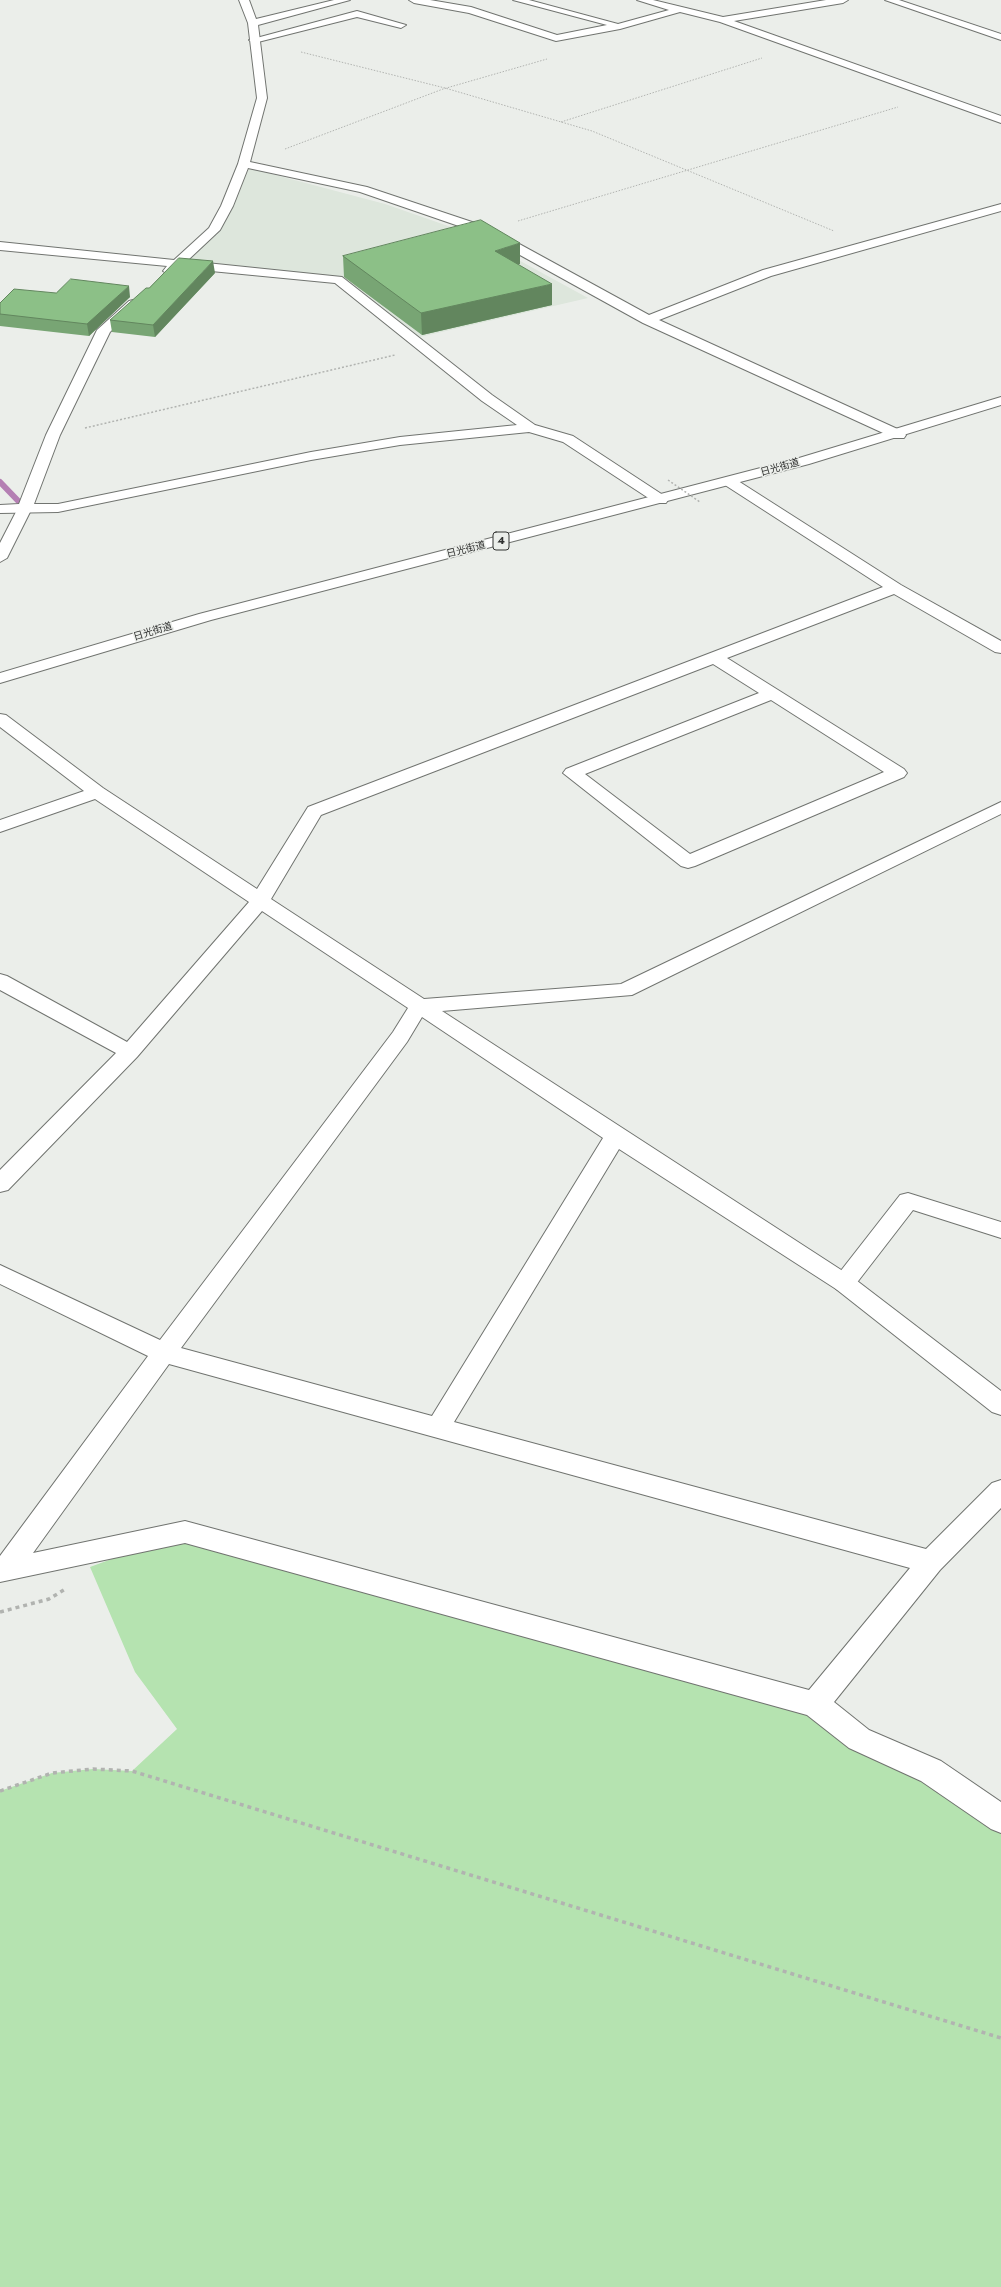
<!DOCTYPE html>
<meta charset="utf-8">
<style>
body{margin:0}
canvas{display:block;background:#ebeeea}
</style>
<canvas width="1001" height="2287"></canvas>
<script>
const ctx = document.querySelector('canvas').getContext('2d');
ctx.lineJoin = 'round';
function fill(path, color) {
  ctx.fillStyle = color;
  ctx.fill(path, 'evenodd');
}
function trace(path, color, width, dash) {
  ctx.strokeStyle = color;
  ctx.lineWidth = width;
  ctx.lineCap = dash ? 'butt' : 'round';
  ctx.setLineDash(dash || []);
  ctx.stroke(path);
}
function write(font, color, halo, rows, align = 'center') {
  ctx.font = font + ' Jost,"Noto Sans JP",sans-serif';
  ctx.lineWidth = 3;
  ctx.setLineDash([]);
  ctx.textBaseline = 'middle';
  ctx.strokeStyle = halo;
  ctx.fillStyle = color;
  for (const [text, x, y, turn = 0] of rows) {
    ctx.save();
    ctx.translate(x, y);
    ctx.rotate((+turn || 0) * Math.PI / 180);
    ctx.textAlign = isNaN(turn) ? turn : align;
    if (halo) ctx.strokeText(text, 0, 0);
    ctx.fillText(text, 0, 0);
    ctx.restore();
  }
}
const built = new Path2D(`
 M249,168L385,204L471,234L588,298L420,337L336,277L184,262L221,230Z`);
const green = new Path2D(`
 M185,1532L815,1704L1001,1819V2287H0V1791L52,1773L93,1769L132,1771L177,1729L135,1672L90,1567Z`);
const stream = new Path2D(`
 M0,482L25,508`);
const pathFar2 = new Path2D(`
 M301,52L445,88L592,131L834,231
 M561,122L762,58
 M285,149L443,89L547,59
 M518,221L898,107`);
const pathFar1 = new Path2D(`
 M85,428L395,355`);
const path = new Path2D(`
 M0,1612L49,1599L67,1588
 M0,1791L52,1773L93,1769L132,1771L1001,2038`);
const service = new Path2D(`
 M357,11L406,25L401,28L357,17L254,43L249,40Z
 M25,504L32,508L7,558L0,562V543L18,508Z
 M908,1193L1001,1222V1238L913,1210L852,1289L844,1292L836,1289L833,1283L836,1277L900,1195Z`);
const minor = new Path2D(`
 M239,0H249L256,19L334,0H350L258,25L267,98L250,162L367,187L490,228L649,315L763,270L1001,204V211L771,276L659,320L904,432L906,435L904,438H894L643,323L482,234L360,192L248,168L233,206L220,230L187,261L342,277L492,395L535,425L573,436L666,497L668,500L666,503H656L563,442L529,432L400,445L311,460L58,512L0,513V505L19,504L46,435L97,330L129,301L133,300L139,304L110,332L60,435L34,504H58L311,452L400,437L517,425L482,401L335,283L180,268L169,275L163,271L167,266L0,250V242L174,260L209,228L221,206L238,164L257,98L248,23Z
 M409,0H430L471,7L557,35L607,25L513,0H529L618,24L669,10L637,0H653L723,17L826,0H848L843,3L734,21L1001,116V123L720,22L680,12L620,29L556,41L469,13L414,3Z
 M885,0H899L1001,34V40Z
 M730,478L735,479L901,585L1001,641V653L995,652L894,594L727,658L904,769L907,773L904,777L695,866L688,868L681,866L563,773L566,769L759,693L713,664L321,815L271,899L424,999L621,984L1001,802V814L632,995L442,1011L852,1277L1001,1391V1415L992,1412L836,1289L619,1149L454,1422L926,1549L992,1483L1001,1480V1508L940,1570L834,1702L869,1730L941,1761L1001,1802V1833L991,1829L921,1781L849,1748L807,1715L185,1543L0,1582V1556L148,1356L0,1284V1265L160,1340L393,1032L408,1008L262,911L137,1057L8,1190L0,1192V1170L116,1053L0,990V974L7,976L127,1042L249,902L95,799L0,832V820L84,791L0,727V714L6,715L103,788L257,889L308,807L883,587L725,485L723,482L725,479ZM771,700L884,772L690,854L585,774ZM422,1017L603,1138L432,1416L181,1348L407,1042ZM169,1364L910,1568L809,1690L185,1521L33,1553Z`);
const trunk = new Path2D(`
 M1001,397V405L809,464L211,620L0,683V673L199,614L799,458Z`);
const pathBridge = new Path2D(`
 M668,480L700,502`);
const wall = new Path2D(`
 M343,256L520,264H518L552,305L422,335L344,277Z
 M215,273L155,337L112,332L110,320Z
 M56,293L130,297L89,336L0,326V303Z`);
const shadedWall = new Path2D(`
 M520,243V264L495,272V251Z
 M213,261L215,273L155,337L153,325Z
 M552,284V305L422,335L421,313Z
 M129,286L130,297L89,336L87,324Z`);
const building = new Path2D(`
 M481,220L520,243L495,251L552,284L421,313L343,256Z
 M179,258L213,261L153,325L110,320L146,288H149Z
 M71,279L129,286L87,324L0,314V303L14,289L56,293Z`);
const farStreetnames = [
 ["日光街道",780,468,-16],
 ["日光街道",466,550,-14],
 ["日光街道",153,632,-17]
];
const shields = [
 [501,541,16]
];
const shieldNames = [
 ["4",501,541]
];
fill(built, '#dde6dc');
fill(green, '#b5e3b0');
trace(stream, '#b47fb3', 6);
trace(service, '#717470', 2);
trace(minor, '#717470', 2);
trace(trunk, '#717470', 2);
trace(pathFar2, '#b1b3b0', 1, [1.5, 1.5]);
trace(pathFar1, '#b1b3b0', 1.5, [2, 2]);
trace(path, '#b1b3b0', 3.5, [4, 4]);
fill(service, '#fff');
fill(minor, '#fff');
fill(trunk, '#fff');
trace(pathBridge, '#b1b3b0', 1.5, [2, 2]);
fill(wall, '#78a574');
fill(shadedWall, '#62865e');
fill(building, '#8cc087');
trace(building, '#62865e', 1);
write('10px', '#313231', '#ebeeea', farStreetnames);
for (const [x, y, w] of shields) {
  const box = new Path2D();
  box.roundRect(x - w / 2, y - 9, w, 18, 3);
  ctx.fillStyle = '#ebeeea';
  ctx.fill(box);
  trace(box, '#313231', 1);
}
write('bold 11px', '#313231', null, shieldNames);
</script>
